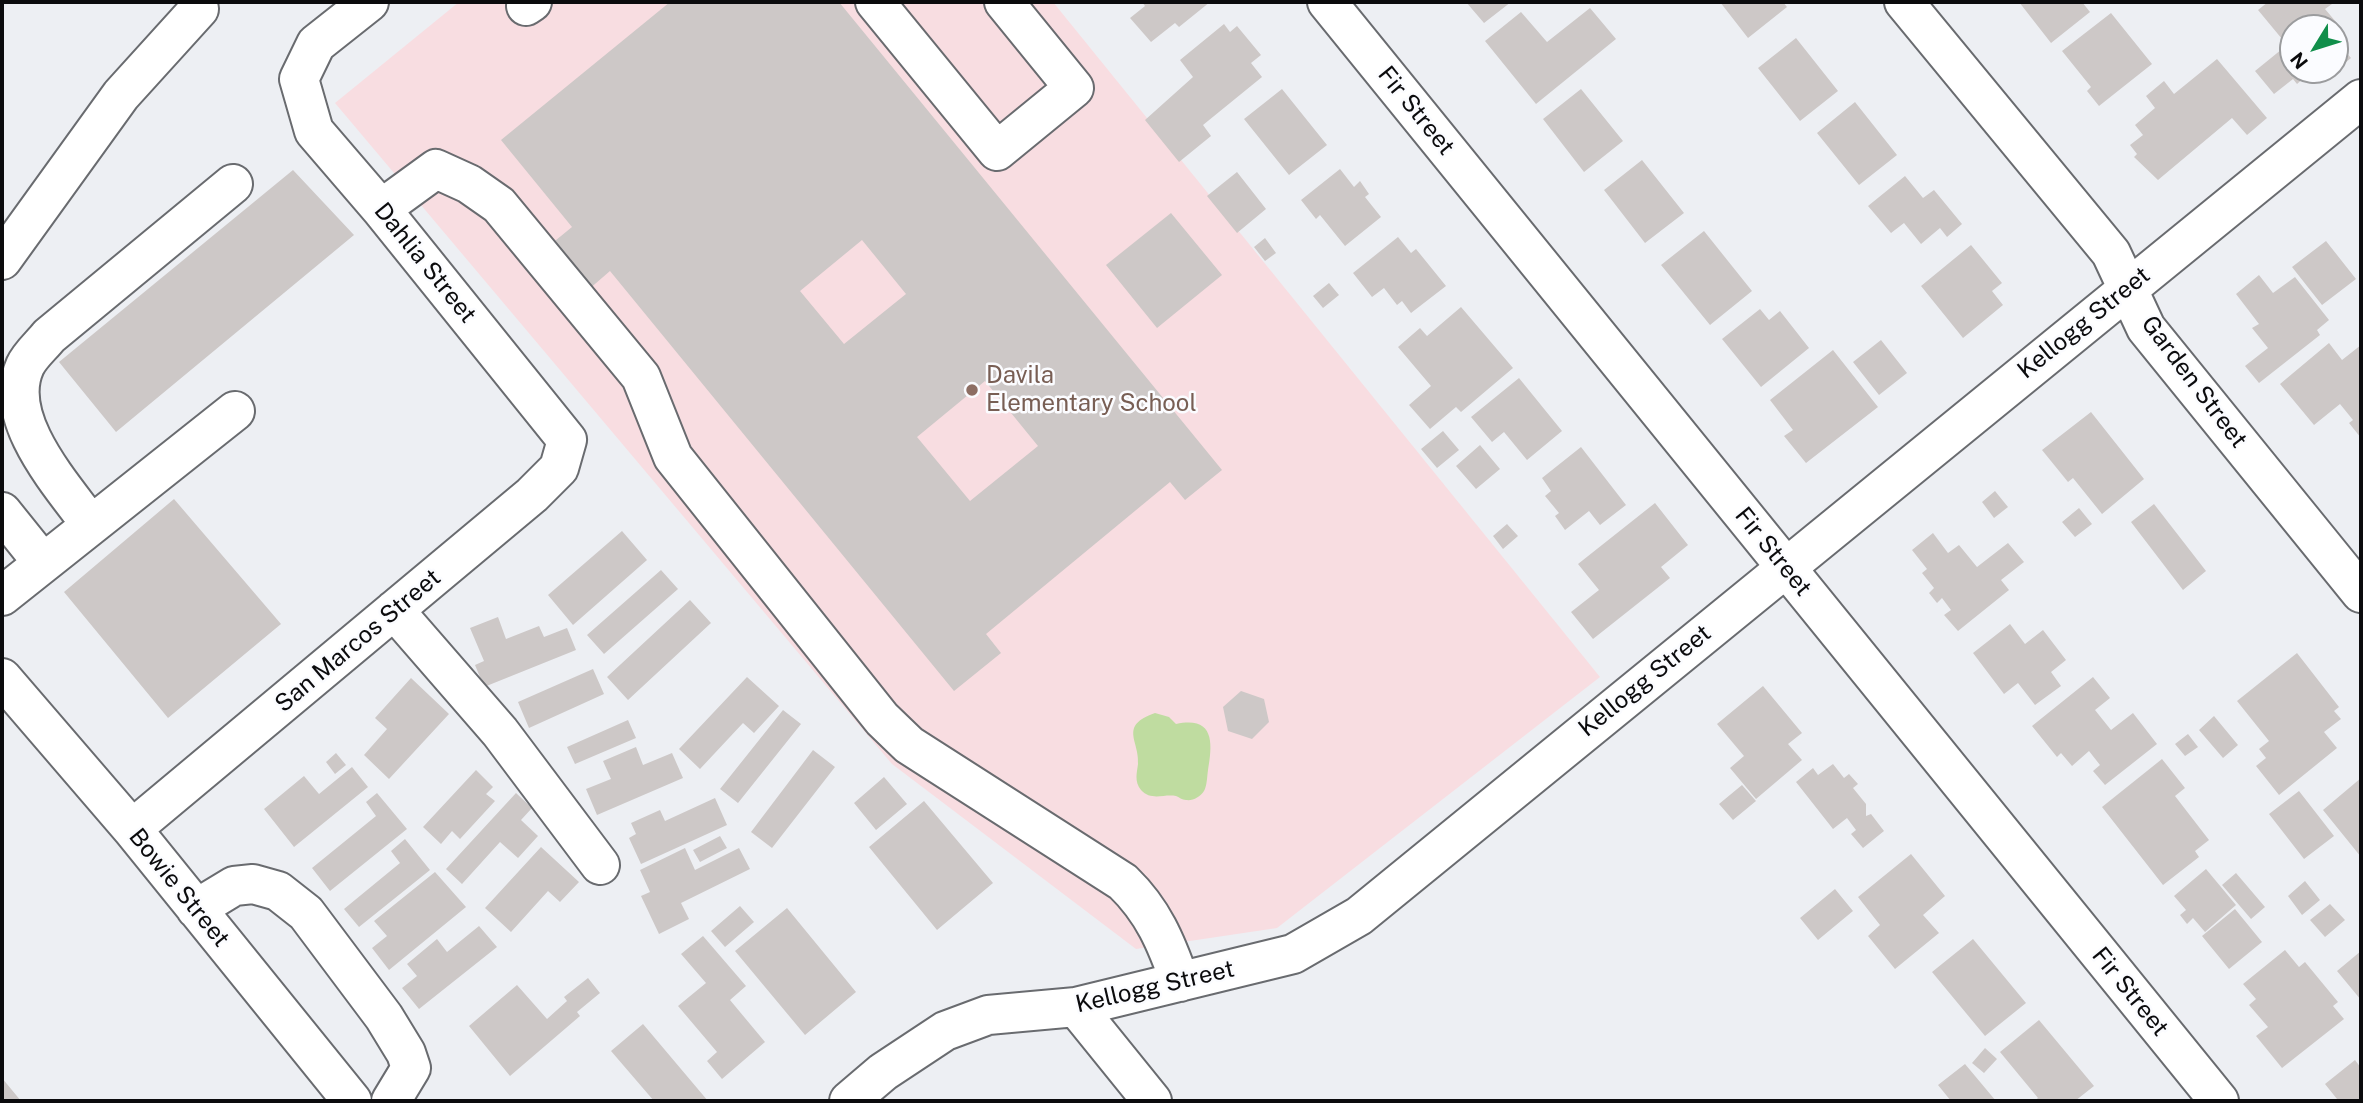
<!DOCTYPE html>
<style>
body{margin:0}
#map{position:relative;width:2363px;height:1103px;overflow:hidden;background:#edeff3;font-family:"Public Sans",sans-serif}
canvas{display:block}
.frame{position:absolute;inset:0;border:4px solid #0b0b0d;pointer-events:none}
.north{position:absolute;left:2279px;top:14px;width:70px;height:70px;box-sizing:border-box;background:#fbfcff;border:2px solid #9b9c9e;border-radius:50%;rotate:232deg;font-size:19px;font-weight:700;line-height:28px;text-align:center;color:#0b0b0d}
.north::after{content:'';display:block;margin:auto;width:24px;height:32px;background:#108e4a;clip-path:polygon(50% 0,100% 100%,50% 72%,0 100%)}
</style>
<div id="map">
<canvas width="2363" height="1103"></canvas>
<div class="frame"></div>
<div class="north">N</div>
</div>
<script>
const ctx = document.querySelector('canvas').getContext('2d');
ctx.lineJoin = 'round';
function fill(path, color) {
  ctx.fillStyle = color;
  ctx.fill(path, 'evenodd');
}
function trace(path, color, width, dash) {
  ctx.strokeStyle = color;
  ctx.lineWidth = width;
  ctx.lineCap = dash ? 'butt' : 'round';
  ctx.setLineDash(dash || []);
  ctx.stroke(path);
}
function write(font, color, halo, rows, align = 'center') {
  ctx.font = font + ' "Public Sans",sans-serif';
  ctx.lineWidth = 5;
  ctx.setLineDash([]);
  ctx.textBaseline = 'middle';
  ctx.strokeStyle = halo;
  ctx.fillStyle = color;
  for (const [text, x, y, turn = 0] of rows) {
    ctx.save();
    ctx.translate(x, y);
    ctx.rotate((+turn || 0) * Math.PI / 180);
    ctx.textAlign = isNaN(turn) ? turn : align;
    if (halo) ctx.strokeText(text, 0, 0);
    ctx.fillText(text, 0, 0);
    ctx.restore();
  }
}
const education = new Path2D(`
 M459,2H1053L1600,677L1277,928L1136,949L892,764L335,103Z`);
const green = new Path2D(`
 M1155,713L1169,717L1176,724C1214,716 1213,742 1208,770C1207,777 1207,786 1204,791C1200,797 1193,801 1186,800C1182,800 1179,797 1176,796C1163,794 1151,801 1141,790C1134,781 1137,773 1138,764C1140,741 1118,726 1155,713Z`);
const building = new Path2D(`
 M670,2H839L1222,470L1185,500L1170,482L986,634L1001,653L954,691L610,271L588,290L550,245L572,227L501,140ZM862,240L906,294L844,344L800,291ZM985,381L1038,446L970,501L917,437Z
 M1142,2H1210L1179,27L1175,23L1151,42L1130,18L1145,6Z
 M1466,2H1511L1484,23Z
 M1720,2H1783L1787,7L1748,38Z
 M2019,2H2082L2090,12L2051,43Z
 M2268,2H2331L2332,4L2325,9L2336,22L2328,28H2293V70H2313L2297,84L2293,79L2274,94L2255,71L2287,45L2258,10Z
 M1590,8L1616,39L1536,104L1485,41L1521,12L1547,42Z
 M2111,13L2152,64L2099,106L2087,91L2091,87L2062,51Z
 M1224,24L1230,32L1237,26L1261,55L1251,63L1262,77L1203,125L1211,136L1179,162L1145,120L1193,77L1180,60Z
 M1796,38L1838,91L1800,121L1758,68Z
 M2335,39L2351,58L2323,81L2315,70H2335Z
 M2217,59L2267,118L2247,135L2232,118L2158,180L2134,157L2137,154L2130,145L2143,135L2135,125L2155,108L2146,96L2164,81L2174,94Z
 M1282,89L1327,145L1289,175L1244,119Z
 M1581,89L1623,141L1584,172L1543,119Z
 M1855,102L1897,155L1859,185L1817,133Z
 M1642,160L1684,213L1645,243L1604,190Z
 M1340,169L1354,187L1360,181L1369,194L1365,197L1381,217L1345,246L1320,215L1316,219L1301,200Z
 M293,170L354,235L116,432L59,362Z
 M1237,172L1266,209L1237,233L1207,196Z
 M1905,176L1923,198L1934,190L1962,224L1947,237L1940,228L1921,244L1904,223L1891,233L1868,206Z
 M1171,213L1222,275L1157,328L1106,265Z
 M1704,231L1752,291L1710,325L1661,265Z
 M1398,237L1411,253L1416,249L1446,286L1411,313L1402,301L1397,305L1384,288L1372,297L1353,273Z
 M1265,238L1276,253L1265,261L1254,247Z
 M2326,241L2356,279L2322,305L2292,267Z
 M1971,245L2002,283L1992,291L2003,305L1963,338L1921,286Z
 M2259,275L2273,293L2295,277L2329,320L2317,330L2320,335L2259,383L2245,366L2268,348L2252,328L2259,324L2236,294Z
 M1329,283L1339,295L1323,308L1313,296Z
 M1461,307L1513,368L1461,412L1456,407L1430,429L1409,405L1431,386L1398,347L1420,328L1427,336Z
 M1760,309L1769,320L1780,311L1809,348L1761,387L1722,339Z
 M1881,340L1907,373L1879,395L1853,362Z
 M2329,343L2342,360L2361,345V438L2349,423L2353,420L2340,404L2314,425L2280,384Z
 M1833,350L1878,407L1806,463L1784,436L1793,430L1770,400Z
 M1519,378L1562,431L1527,460L1504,432L1492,442L1471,417Z
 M2091,412L2144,479L2102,514L2073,478L2068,482L2042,450Z
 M1443,431L1459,450L1437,468L1421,449Z
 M1480,445L1500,469L1476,489L1456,466Z
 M1581,447L1626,505L1600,525L1589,511L1565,530L1555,516L1559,513L1545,496L1551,491L1542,478Z
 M1995,491L2008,507L1994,518L1982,502Z
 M174,499L281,624L168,718L64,592Z
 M1655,503L1688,545L1661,567L1670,578L1593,639L1571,612L1599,590L1578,564Z
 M2154,504L2206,571L2183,590L2131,522Z
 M2079,508L2092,524L2075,537L2062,522Z
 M1507,524L1518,536L1503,549L1493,536Z
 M622,531L647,560L573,625L548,595Z
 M1933,533L1948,553L1959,545L1977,567L2008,543L2024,562L2001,580L2009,590L1958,631L1944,615L1951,610L1942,598L1937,603L1929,593L1934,588L1922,573L1927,569L1912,550Z
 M661,570L678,589L604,654L587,635Z
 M690,600L711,623L628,700L607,677Z
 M498,617L506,639L539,626L544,637L567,628L576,650L484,687L475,665L484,661L470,628Z
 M2010,624L2025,644L2043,630L2066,660L2051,672L2061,686L2035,705L2018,683L2004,694L1973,653Z
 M2297,653L2339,707L2334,711L2341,719L2324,732L2337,748L2279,795L2256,766L2266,758L2259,749L2269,741L2237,701Z
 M593,669L604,694L529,728L518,702Z
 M747,677L779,706L754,733L743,723L700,769L679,749Z
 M2093,677L2110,698L2095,710L2111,730L2133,713L2157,744L2105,785L2093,771L2100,765L2089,751L2072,766L2061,753L2057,757L2032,726Z
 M411,678L449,714L389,779L364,755L387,729L375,718Z
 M1763,686L1802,733L1788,744L1802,760L1756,799L1730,768L1744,756L1717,724Z
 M1241,691L1264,699L1269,722L1252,739L1228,731L1223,707Z
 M783,710L801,724L738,803L720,789Z
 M2214,716L2238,745L2223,758L2199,730Z
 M628,720L636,738L575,764L567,747Z
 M2188,734L2198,747L2185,756L2175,744Z
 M636,747L643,765L672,753L683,778L597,815L586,789L611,779L603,761Z
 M813,750L835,767L772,848L751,832Z
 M336,753L346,765L335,774L326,762Z
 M2162,759L2185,788L2175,796L2209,840L2195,851L2199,857L2163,885L2102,807Z
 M1833,764L1844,778L1849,774L1858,784L1853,788L1866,804V816L1871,814L1884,831L1863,848L1851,834L1856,830L1847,818L1833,829L1796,782L1813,768L1818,775Z
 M352,767L368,787L294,847L264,809L304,776L319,794Z
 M476,770L493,787L486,794L495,801L460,839L452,831L441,844L423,827Z
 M884,777L907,804L876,830L854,803Z
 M2361,778V857L2323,810Z
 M1742,785L1756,801L1733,820L1719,804Z
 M2299,791L2334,836L2304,859L2269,814Z
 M377,793L407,829L330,891L312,868L376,816L366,802Z
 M516,793L532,808L521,820L538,836L518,858L500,842L462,884L446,869Z
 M715,798L727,825L641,864L629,838L636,834L631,823L660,810L665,821Z
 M924,801L993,883L937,930L869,847Z
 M720,836L727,848L700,862L693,850Z
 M405,839L430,870L359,927L344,909L400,863L391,851Z
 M541,847L579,882L560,902L548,891L511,932L485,908Z
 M685,848L695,870L739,848L750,869L681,903L689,919L659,934L641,896L650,892L640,870Z
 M1911,854L1945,896L1923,915L1939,933L1895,969L1868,936L1880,925L1858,897Z
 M2206,869L2236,905L2205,932L2193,918L2187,924L2180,915L2186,910L2174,896Z
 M435,872L466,907L389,970L372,948L387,936L374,921Z
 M2236,873L2265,907L2251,919L2222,885Z
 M2305,881L2320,900L2302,915L2288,896Z
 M1835,889L1853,911L1818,940L1800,918Z
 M2330,904L2345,920L2325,937L2310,920Z
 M740,906L754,922L725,947L711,931Z
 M787,908L856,992L805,1035L735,951Z
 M2235,909L2262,942L2229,969L2202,936Z
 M479,926L497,947L419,1009L402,988L417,976L407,964L437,939L447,952Z
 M703,936L746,986L730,1000L765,1042L722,1079L707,1061L717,1052L678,1006L706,983L681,954Z
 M1973,939L2026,1003L1985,1036L1932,972Z
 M2285,950L2299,967L2305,962L2338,1002L2333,1006L2344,1019L2282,1068L2256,1036L2268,1027L2249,1005L2256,999L2243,984Z
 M2361,951V1000L2337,971Z
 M588,978L600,993L577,1012L580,1016L510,1076L469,1026L517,985L547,1019L567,1001L564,997Z
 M2039,1020L2094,1086L2075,1101H2034L2038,1098L2000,1052Z
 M643,1024L708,1101H654L611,1051Z
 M1985,1048L1997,1059L1984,1073L1972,1063Z
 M2355,1060L2361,1068V1101H2333L2337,1099L2325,1084Z
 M1965,1064L1996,1101H1951L1938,1085Z
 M2,1078L21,1101H2Z`);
const minor = new Path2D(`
 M875,2L997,151L1074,88L1004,2
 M1327,2L2219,1101
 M1904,2L2111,253L2146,328L2361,593
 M526,6L532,2
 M381,209L436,169L469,184L499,205L641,377L673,457L882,719L909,745L1123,882C1153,911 1166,942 1180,982
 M2,260L121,95L199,9
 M2,512L43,563
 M91,525C62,485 1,419 25,366C30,355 42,345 49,336L233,184
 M2,596L235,411
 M394,610L500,732L600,865
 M2,678L132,829L352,1101
 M132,829L532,495L559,468L567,440L381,209L314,131L299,79L316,44L369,2
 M196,909L234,886L253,884L278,891L306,913L384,1017L406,1053L411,1068L391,1101
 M1076,1007L1152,1101
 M849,1101L883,1072L945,1031L988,1015L1076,1007L1293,954L1359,916L2361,99`);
const markers = [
 [972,390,7,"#8d6e63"]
];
const streetNames = [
 ["Fir Street",1416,111,51],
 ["Dahlia Street",425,263,51],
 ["Kellogg Street",2084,323,-39],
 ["Garden Street",2194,382,53],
 ["Fir Street",1773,552,51],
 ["San Marcos Street",358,641,-40],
 ["Kellogg Street",1645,681,-39],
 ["Bowie Street",179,888,51],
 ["Kellogg Street",1155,987,-13],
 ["Fir Street",2130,992,51]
];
const educationNames = [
 ["Davila",986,376],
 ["Elementary School",986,404]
];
fill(education, '#f8dde1');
fill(green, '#bfdca0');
fill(building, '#cdc8c7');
trace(minor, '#696b6f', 42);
trace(minor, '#fff', 38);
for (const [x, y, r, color] of markers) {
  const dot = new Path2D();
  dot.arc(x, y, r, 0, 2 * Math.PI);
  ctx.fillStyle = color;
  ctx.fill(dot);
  trace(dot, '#fbfcff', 2.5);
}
write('24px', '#0b0b0d', '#fbfcff', streetNames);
write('24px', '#785e54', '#fbfcff', educationNames, 'left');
</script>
